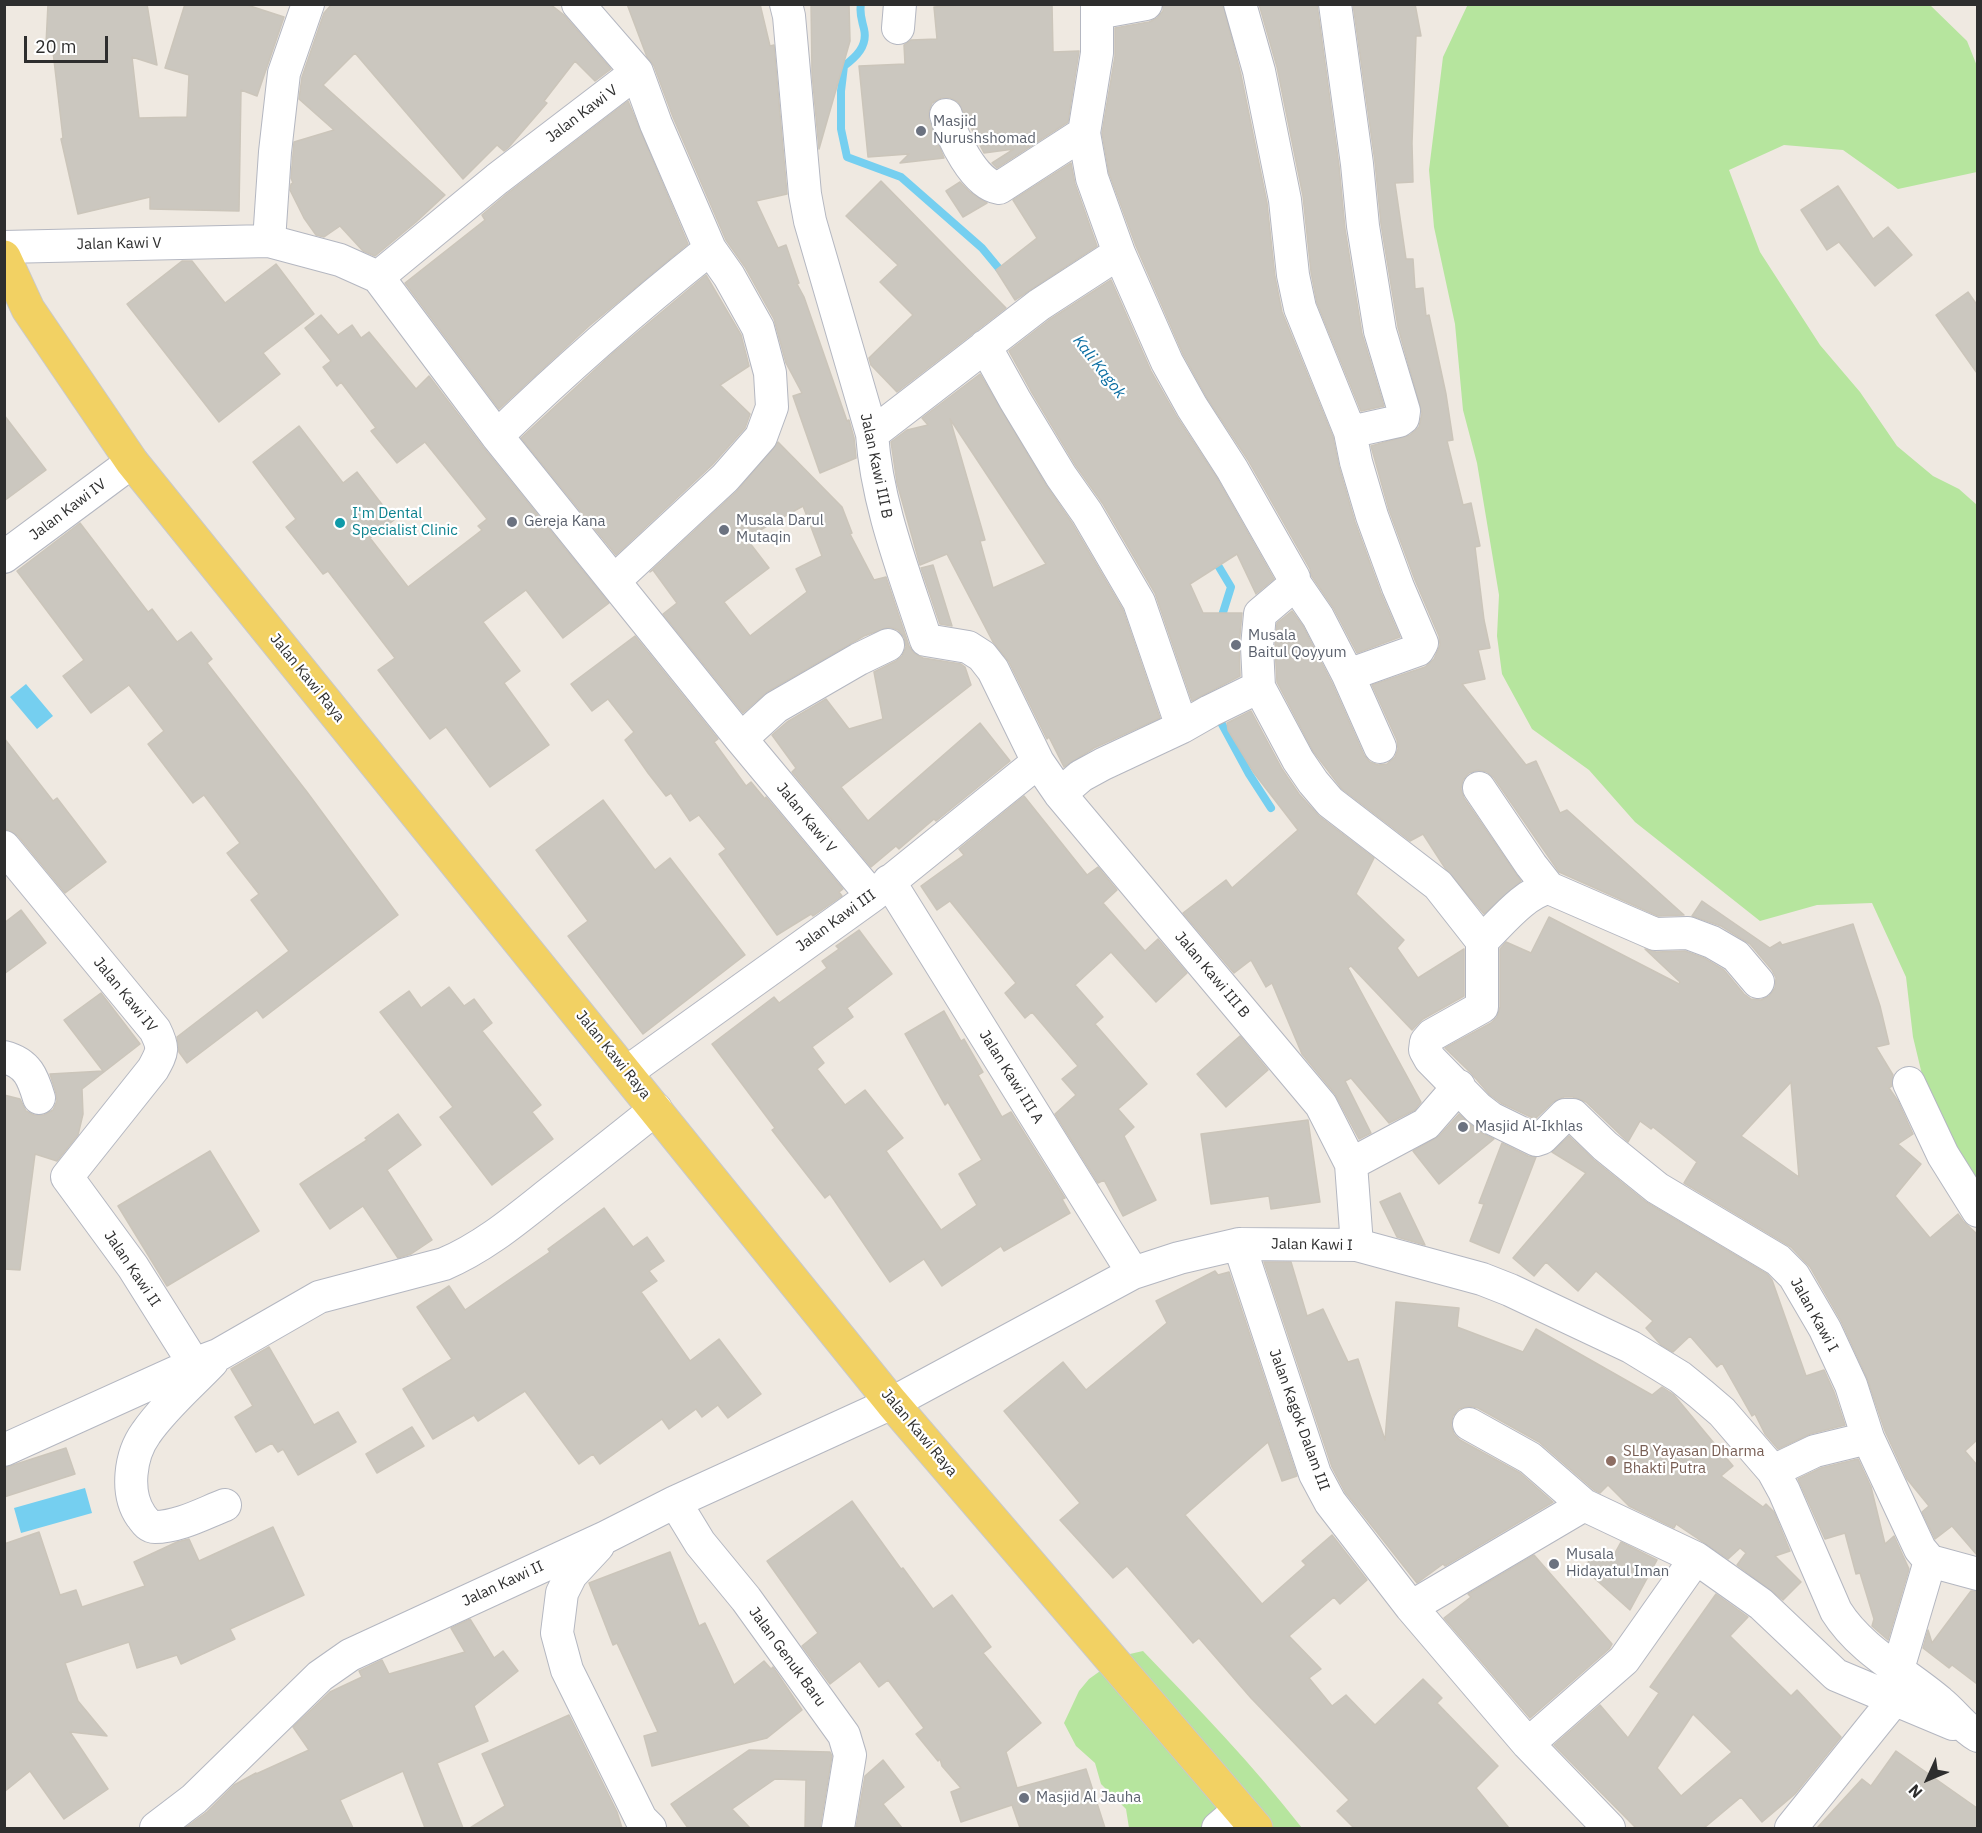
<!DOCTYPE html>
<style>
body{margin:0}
#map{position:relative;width:1982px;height:1833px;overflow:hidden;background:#efe9e1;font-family:"IBM Plex Sans",sans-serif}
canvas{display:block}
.frame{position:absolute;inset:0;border:6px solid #2e2e2e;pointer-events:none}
.north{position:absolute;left:1898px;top:1749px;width:60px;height:60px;-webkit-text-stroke:4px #fff;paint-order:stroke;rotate:226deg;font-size:16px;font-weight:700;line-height:24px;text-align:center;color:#2e2e2e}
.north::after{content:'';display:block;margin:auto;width:21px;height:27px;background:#2e2e2e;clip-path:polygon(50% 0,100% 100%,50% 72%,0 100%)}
.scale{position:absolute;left:24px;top:36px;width:84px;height:27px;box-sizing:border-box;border:3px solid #2e2e2e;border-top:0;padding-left:8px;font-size:18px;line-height:21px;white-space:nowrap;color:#2e2e2e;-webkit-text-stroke:4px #fff;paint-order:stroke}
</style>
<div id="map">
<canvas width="1982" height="1833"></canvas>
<div class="frame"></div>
<div class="north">N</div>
<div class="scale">20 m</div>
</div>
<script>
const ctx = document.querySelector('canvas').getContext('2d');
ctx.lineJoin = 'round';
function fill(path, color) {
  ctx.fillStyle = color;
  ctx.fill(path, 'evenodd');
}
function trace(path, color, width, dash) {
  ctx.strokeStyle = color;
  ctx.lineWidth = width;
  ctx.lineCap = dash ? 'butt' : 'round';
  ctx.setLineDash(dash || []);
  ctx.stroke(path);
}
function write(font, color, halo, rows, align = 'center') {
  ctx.font = font + ' "IBM Plex Sans",sans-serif';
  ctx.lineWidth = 4.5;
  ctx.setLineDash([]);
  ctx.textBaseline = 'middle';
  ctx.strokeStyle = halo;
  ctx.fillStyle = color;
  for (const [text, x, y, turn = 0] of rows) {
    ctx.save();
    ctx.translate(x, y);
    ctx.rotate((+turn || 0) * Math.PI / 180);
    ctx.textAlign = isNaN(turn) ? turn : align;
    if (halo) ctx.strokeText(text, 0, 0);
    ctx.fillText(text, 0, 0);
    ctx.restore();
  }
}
const green = new Path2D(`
 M1468,4L1930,5L1967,41L1977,66V172L1898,189L1843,150L1784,145L1729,170L1760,252L1820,345L1860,392L1897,446L1933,476L1959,489L1977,505V1198L1925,1087L1913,1037L1906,977L1872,903L1817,905L1760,921L1635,822L1589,770L1532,729L1502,674L1497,636L1499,595L1477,463L1463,410L1455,324L1434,227L1429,170L1443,57Z
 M1143,1651C1198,1708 1253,1765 1302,1828H1129L1126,1809L1101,1784L1095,1763L1076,1746L1064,1723L1079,1691L1089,1679L1121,1656Z`);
const water = new Path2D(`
 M26,684L53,716L37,729L10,697Z
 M85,1488L92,1513L21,1533L14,1508Z`);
const stream = new Path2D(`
 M861,4C859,14 862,20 864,29C868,46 856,57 844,66L841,91V129L847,157L901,177L982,248L1006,277
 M1213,557L1231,587L1220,622
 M1217,715L1249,774L1271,808`);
const building = new Path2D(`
 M48,4H147L157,65L132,57L139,118L187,117L189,75L165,68L185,4H244L284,17L257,96L241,90L239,211L150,209V197L78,214L61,139L63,138L52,43L46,44Z
 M332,4H550L564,15L611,69L595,81L575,61L544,101L547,103L508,148L504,151L497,145L463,179L355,53L323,85L445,195L416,222L375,256L363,251L340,226L324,237L316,235L304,218L290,190L291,184L293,183L291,178L294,142L334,130L299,99L302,77L324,13Z
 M627,4H760L770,46L774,45L787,194L756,201L778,248L786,245L799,283L797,284L804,297L847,421L849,420L854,438L856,458L820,473L793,396L802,393L786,363L774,319L745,267L726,240L673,117L654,66L647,57Z
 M811,4H849L850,41L819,149L812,73Z
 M973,4H1052L1053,52L1079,51L1068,122L997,168L992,163L1014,149L984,153L958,102L950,98H941L932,103L929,111V120L944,158L900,163L909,154L868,157L859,66L905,64L904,45L911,40L937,39L934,7Z
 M1163,4H1223L1241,75L1267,203L1275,277L1282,312L1333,437L1339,467L1355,522L1381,593L1400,637L1357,653L1334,609L1311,575L1310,569L1248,460L1207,398L1183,354L1136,246L1109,173L1102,133L1115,56V28L1149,22L1157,18L1163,11Z
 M1259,4H1317L1339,166L1345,229L1362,334L1384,406L1361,411L1317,303L1311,272L1303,196L1277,67Z
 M1353,4H1415L1421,36H1416L1412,143L1413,182L1395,183L1406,259H1413L1415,289L1423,288L1426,316L1429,315L1446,394L1453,440L1447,441L1463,505L1471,503L1480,546L1475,547L1484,620L1490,648L1478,650L1485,679L1462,684L1526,765L1536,761L1560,813L1567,810L1684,915L1658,916L1559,872L1494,778L1487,772L1478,770L1469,773L1463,780L1461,789L1464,798L1521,881L1484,914L1445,868L1423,834L1410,841L1342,789L1313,751L1277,682L1275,647L1277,623L1292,611L1303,626L1332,683L1364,755L1370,762L1378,765L1387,764L1395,757L1398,749L1397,740L1372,685L1425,667L1434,659L1440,645L1439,636L1415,580L1389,510L1371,446L1410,435L1419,427L1422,413L1398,327L1381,224L1375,162Z
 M628,101L688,244L589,326L499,409L405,283L485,220L482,215L508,193Z
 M1071,163L1075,184L1097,246L1015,300L996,270L1037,238L1013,200Z
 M881,181L1006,308L897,392L871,365L869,358L913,315L880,282L898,265L846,216Z
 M960,182L970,192L987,203L963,217L946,191Z
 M1838,186L1873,239L1888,227L1912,255L1875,286L1839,242L1827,250L1801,210Z
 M182,261H192L225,303L276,264L314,314L263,353L280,374L219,422L127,304Z
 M706,275L741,335L749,366L720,385L750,414L745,428L712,465L616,555L521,438L613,353Z
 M1111,280L1151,371L1177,417L1217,478L1274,579L1256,594L1237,554L1190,584L1203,613H1242L1239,646L1240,676L1192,701L1155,593L1103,504L1076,466L1031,391L1009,351L1049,320Z
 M1968,292L1977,305V373L1936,315Z
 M321,315L338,335L352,325L361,338L369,332L416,389L429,376L483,447L609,603L563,638L526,590L483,622L520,671L504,683L549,745L490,787L446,727L430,739L378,670L395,658L328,571L323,574L286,527L296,519L253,462L299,426L343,483L357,472L394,520L370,538L408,587L482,530L478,526L487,519L425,442L397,463L371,431L376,428L341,382L337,386L323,367L331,361L305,328Z
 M980,374L1046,485L1072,523L1123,610L1160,718L1094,748L1064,767L1049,737L1047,739L1009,662L993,642L947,554L920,565L897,483L891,442L907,430L928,425L922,418ZM950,419L1046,564L993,588L980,541L985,540Z
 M4,415L46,470L4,501Z
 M778,442L842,507L852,533L850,534L874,580L886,577L909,646L914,653L923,658L961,664L965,667L971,685L841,787L868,821L980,723L1010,761L936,821L934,819L899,849L896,846L871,867L792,772L796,768L772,735L787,722L826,699L849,729L883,719L874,672L896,661L902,656L906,647L904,637L898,630L889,627L864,636L767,692L743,713L663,614L677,603L653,570L650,572L737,491ZM803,506L822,556L796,569L807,592L750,636L724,602L769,568L746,538Z
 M80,523L148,612L152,609L177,642L191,632L212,659L207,663L307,792L398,915L263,1018L257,1010L187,1063L179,1052L177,1037L289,951L251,900L259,894L227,853L240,843L204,795L193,803L148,744L164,731L129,685L91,713L63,676L84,660L17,571Z
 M933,565L952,626L940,624L921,568Z
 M635,636L718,739L714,742L746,786L751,782L765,799L766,797L843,889L839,892L842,896L813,916L811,914L777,935L719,854L726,849L699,815L690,821L671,793L666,796L648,773L625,740L634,732L608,699L592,711L571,684Z
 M1251,711L1282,769L1299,794L1319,816L1374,858L1356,894L1404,940L1397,948L1418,978L1464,949V996L1423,1019L1412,1030L1351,966L1348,968L1421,1102L1415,1110L1389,1123L1351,1078L1345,1081L1371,1133L1359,1139L1335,1094L1302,1054L1272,983L1266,987L1251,960L1234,973L1183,913L1226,880L1232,888L1298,830L1254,773L1228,730L1227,723Z
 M4,738L53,801L57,798L106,862L65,893L18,836L4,828Z
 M1024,796L1087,875L1098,867L1117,890L1103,903L1145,951L1158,939L1187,973L1156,1002L1111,952L1075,985L1103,1017L1095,1024L1147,1084L1118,1109L1134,1127L1124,1136L1156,1200L1123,1216L1104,1180L1098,1183L1055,1114L1076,1095L1062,1079L1078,1066L1032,1012L1025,1018L1005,993L1016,983L950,901L937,910L921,886L964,855L959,849Z
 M603,800L655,870L670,858L745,955L643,1034L568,936L588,921L536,850Z
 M1702,901L1770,948L1780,942L1782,945L1853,924L1880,1006L1889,1044L1876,1047L1893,1075L1892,1086L1889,1088L1898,1101L1913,1134L1898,1144L1921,1164L1895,1196L1930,1238L1958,1214L1963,1221L1977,1234V1440L1965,1451L1977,1465V1555L1952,1526L1935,1539L1922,1512L1929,1506L1907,1479L1885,1431L1867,1378L1841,1321L1810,1267L1791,1247L1684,1183L1697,1162L1653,1127L1651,1129L1640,1121L1628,1142L1586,1102L1573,1097H1564L1553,1102L1535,1119L1501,1103L1490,1095L1471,1073L1445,1048L1491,1023L1497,1017L1500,1007V949L1506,942L1531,953L1549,917L1679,984L1680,982L1645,949L1656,952L1685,951L1704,958L1724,970L1744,994L1751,999L1761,1000L1769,996L1775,988L1776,978L1772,970L1750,944L1721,926L1692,916ZM1791,1082L1799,1177L1741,1136Z
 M21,910L46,943L4,974V923Z
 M859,930L892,974L847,1008L853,1017L812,1047L824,1063L817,1069L845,1105L865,1090L903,1138L886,1151L941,1230L977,1205L959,1174L982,1160L948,1102L945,1105L905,1034L944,1011L961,1041L964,1039L983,1072L978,1075L1002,1117L1011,1112L1065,1198L1062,1199L1070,1213L1004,1251L1001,1246L942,1286L924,1259L890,1282L830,1194L825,1198L772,1130L775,1128L712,1044L774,997L779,1003L827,968L822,961L839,949L836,946Z
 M449,987L464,1006L474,999L492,1023L482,1031L541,1105L532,1112L553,1139L492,1185L440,1117L453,1107L380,1012L409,991L421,1008Z
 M101,993L140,1044L82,1089L83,1114L78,1135L57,1161L35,1154L20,1270L4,1269V1095L20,1099L26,1111L34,1115H44L53,1110L57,1101L56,1093L50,1074L103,1071L64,1020Z
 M1240,1036L1268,1070L1226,1107L1197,1074Z
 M398,1114L421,1145L387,1170L432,1240L411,1254L398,1258L363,1206L330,1229L300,1184L367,1140L365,1138Z
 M1459,1114L1480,1132L1494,1139L1439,1184L1413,1151L1439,1136Z
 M1308,1120L1320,1202L1271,1209L1269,1196L1211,1204L1201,1134Z
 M1569,1136L1594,1160L1646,1202L1767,1274L1772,1280L1806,1376L1824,1370L1834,1392L1845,1425L1810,1434L1778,1449L1765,1434L1755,1414L1752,1416L1722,1363L1717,1367L1690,1336L1673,1352L1661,1345L1646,1328L1653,1321L1596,1271L1578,1291L1546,1262L1534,1276L1513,1258L1586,1173L1552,1152Z
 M1502,1143L1528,1156L1536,1157L1499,1253L1470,1241L1484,1204L1479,1203Z
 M210,1151L259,1231L167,1286L118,1206Z
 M1400,1193L1425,1245L1397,1237L1380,1202Z
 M604,1208L633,1247L647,1237L664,1261L649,1271L657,1281L641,1292L690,1361L719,1339L761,1394L728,1418L718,1405L702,1417L696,1409L669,1429L662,1419L600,1464L593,1454L579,1464L525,1391L478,1421L474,1415L433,1439L403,1389L452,1359L417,1307L449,1286L465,1310L550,1252L548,1249Z
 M1264,1262H1291L1307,1316L1323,1309L1348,1362L1358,1359L1385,1440L1396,1302L1459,1308L1457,1327L1523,1352L1536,1329L1652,1395L1662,1387L1674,1395L1733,1466L1721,1476L1763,1507L1766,1504L1774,1512L1790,1551L1775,1556L1801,1582L1783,1600L1737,1565L1746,1553L1740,1548L1728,1559L1676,1524L1674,1528L1629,1506L1608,1485L1600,1493L1594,1490L1539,1442L1478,1408L1469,1406L1459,1409L1453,1416L1451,1425L1454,1434L1460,1440L1520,1473L1553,1502L1445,1566L1443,1564L1417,1583L1345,1492L1332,1467Z
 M1215,1271L1218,1275L1229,1272L1297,1476L1282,1481L1268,1442L1185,1515L1262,1604L1306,1565L1302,1561L1332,1535L1367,1580L1340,1604L1334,1597L1289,1636L1321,1669L1309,1678L1332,1706L1346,1695L1375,1725L1423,1679L1442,1698L1437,1703L1498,1766L1476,1788L1509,1828H1354L1337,1811L1349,1800L1251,1698L1199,1638L1193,1643L1127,1566L1113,1578L1060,1520L1080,1503L1004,1411L1063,1362L1086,1390L1167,1323L1156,1301Z
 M269,1347L314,1425L338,1412L356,1442L298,1475L283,1449L278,1452L272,1443L256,1452L235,1417L253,1406L231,1369Z
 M412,1427L424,1446L377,1473L366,1454Z
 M66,1448L75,1474L4,1497V1468Z
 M1858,1459L1871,1487L1885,1544L1894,1536L1909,1569L1888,1640L1872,1626L1874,1619L1860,1573L1856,1574L1845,1533L1825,1539L1798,1479L1821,1468Z
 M852,1501L901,1569L903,1568L933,1609L952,1595L991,1647L983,1653L1041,1723L1006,1752L1017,1788L1086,1769L1105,1828H1020L1012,1805L961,1822L951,1792L961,1788L942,1766L940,1759L938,1761L916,1734L924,1728L888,1680L879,1687L860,1661L830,1684L802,1646L818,1633L767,1561Z
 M273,1527L304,1595L230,1629L235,1639L181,1664L177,1655L137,1668L129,1642L65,1663L78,1701L107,1736L70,1732L108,1789L64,1819L30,1771L4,1792V1544L39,1532L60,1595L76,1590L82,1607L145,1586L134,1562L177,1542L189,1539L199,1561Z
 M1621,1542L1657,1560L1630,1610L1583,1568L1598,1551L1610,1562Z
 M670,1552L699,1626L705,1623L734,1685L764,1661L771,1669L773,1667L802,1710L767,1738L652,1766L644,1736L658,1732L617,1643L613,1645L589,1583Z
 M1534,1555L1612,1644L1609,1649L1530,1718L1444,1618L1471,1597L1468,1594Z
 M1971,1591H1977V1684L1952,1665L1949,1668L1923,1648L1928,1630L1932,1643Z
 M1716,1594L1748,1617L1730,1636L1791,1696L1797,1690L1841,1737L1795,1794L1762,1822L1741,1797L1704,1828H1636L1554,1745L1600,1705L1628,1738L1659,1693L1650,1687ZM1693,1714L1732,1752L1681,1796L1657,1768Z
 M470,1619L494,1658L503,1651L518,1671L474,1706L488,1741L437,1763L463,1828H425L403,1771L340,1800L353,1828H185L207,1812L234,1785L256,1773V1774L309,1750L293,1727L330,1692L362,1677L359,1671L382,1660L389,1674L465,1652L451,1628Z
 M569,1715L617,1812L622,1828H470L505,1806L482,1754Z
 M749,1750L830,1752L832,1756L820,1828H805L806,1780L775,1779L732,1809L750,1828H688L671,1804Z
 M1896,1751L1977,1808V1828H1817L1862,1779L1871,1786Z
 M883,1760L904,1787L883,1804L902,1828H856L865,1776Z`);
const minor = new Path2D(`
 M578,4L637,72
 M786,4L789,16L805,194L810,221L872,434C877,505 904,572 926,640L968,647L982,656L993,670L1038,762L1060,794L1321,1105L1351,1164L1357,1245
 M1097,4V53L1084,133L1092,178L1119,253L1167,362L1192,407L1232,469L1294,578L1293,586L1260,614L1257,647L1259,687L1298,760L1313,782L1330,802L1438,885L1482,941V1007L1432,1035L1426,1042L1425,1050L1430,1059L1478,1108L1491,1118L1536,1140L1542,1138L1565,1115H1573L1605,1146L1657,1188L1778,1260L1794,1276L1825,1329L1851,1385L1868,1438L1920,1549L1930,1561L1978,1574
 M1240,4L1259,71L1285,200L1293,275L1300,308L1350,432L1356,462L1372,516L1398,587L1422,643L1418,650L1348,675
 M1335,4L1357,164L1363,226L1380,331L1404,411L1403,418L1399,421L1350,432
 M1097,13L1146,4
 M898,28L900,4
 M946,115C952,137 974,184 999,188L1084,133
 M269,241L275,152L284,73L308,4
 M4,247L269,241L340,260L378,277L497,436L741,739L872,896
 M378,277L497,179L637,72L656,124L710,249C636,308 565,370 497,436
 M985,346L1015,400L1061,476L1087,513L1139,602L1182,727
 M872,434L1039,305L1119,253
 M4,557L132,462
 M614,581L725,478L761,437L772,407L770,373L758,328L729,276L710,249
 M1294,582L1318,617L1348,675L1380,747
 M741,739L776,707L859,659L888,645
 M1479,788L1531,865L1549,888
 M1060,794L1081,776L1103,764L1182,727L1210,711L1259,687
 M4,847L155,1030C164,1048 163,1051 153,1069L67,1177L133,1267L194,1364
 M889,881L1133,1273
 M1482,941C1500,924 1525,892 1549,888L1655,934L1688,933L1712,942L1736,956L1758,982
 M4,1057C28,1063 33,1078 39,1098
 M627,1072L872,896L1038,762
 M1909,1083L1943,1155L1978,1211
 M1351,1164L1426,1124L1459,1086
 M1239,1244L1315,1474L1330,1502L1411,1607L1528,1744L1609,1828
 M212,1362C190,1385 164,1407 146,1433C130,1455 125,1493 141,1516C145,1521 148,1527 155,1527C179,1527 204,1513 225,1505
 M1469,1424L1530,1458L1584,1505L1696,1558L1761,1604L1836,1675L1953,1724
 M4,1450L194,1364L218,1355L319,1297L444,1264C484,1247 517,1219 551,1192C586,1165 621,1137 656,1109
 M1773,1471L1815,1451L1868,1438
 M675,1502L700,1543L746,1599L844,1735L850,1755L838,1828
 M598,1546L571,1575L562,1593L557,1633L567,1670L641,1819L650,1828
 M1411,1607L1584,1505
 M1898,1669L1930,1561
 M1528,1744L1624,1660L1696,1558
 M156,1828L194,1799L320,1676L350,1655L606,1537L675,1502L892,1403L1133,1273L1179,1258L1239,1244L1357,1245L1482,1279L1510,1290L1631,1347L1680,1377L1701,1394L1722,1412L1773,1471L1784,1491L1836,1611C1861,1651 1905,1672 1940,1702C1954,1713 1962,1727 1978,1736
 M1218,1828L1240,1809
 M1791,1828L1894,1700`);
const major = new Path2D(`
 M4,257L28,309L132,462L892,1403L1256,1828`);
const markers = [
 [921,131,6,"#6b7280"],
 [512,522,6,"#6b7280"],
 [340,523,6,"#0f9aa8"],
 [724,530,6,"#6b7280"],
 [1236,645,6,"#6b7280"],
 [1463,1127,6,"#6b7280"],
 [1611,1461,6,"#8d6e63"],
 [1554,1564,6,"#6b7280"],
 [1024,1798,6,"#6b7280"]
];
const streetNames = [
 ["Jalan Kawi V",582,114,-37],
 ["Jalan Kawi V",119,244,-1],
 ["Jalan Kawi III B",876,466,78],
 ["Jalan Kawi IV",68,510,-37],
 ["Jalan Kawi Raya",307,678,51],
 ["Jalan Kawi V",806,818,51],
 ["Jalan Kawi III",836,921,-36],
 ["Jalan Kawi III B",1212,975,50],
 ["Jalan Kawi IV",125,995,51],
 ["Jalan Kawi Raya",613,1055,51],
 ["Jalan Kawi III A",1011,1077,58],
 ["Jalan Kawi I",1312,1245,1],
 ["Jalan Kawi II",132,1269,56],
 ["Jalan Kawi I",1814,1315,61],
 ["Jalan Kagok Dalam III",1299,1420,70],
 ["Jalan Kawi Raya",919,1433,50],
 ["Jalan Kawi II",503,1584,-25],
 ["Jalan Genuk Baru",787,1657,54]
];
const worshipNames = [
 ["Masjid",933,122],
 ["Nurushshomad",933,139],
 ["Musala Darul",736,521],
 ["Mutaqin",736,538],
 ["Gereja Kana",524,522],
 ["Musala",1248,636],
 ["Baitul Qoyyum",1248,653],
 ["Masjid Al-Ikhlas",1475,1127],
 ["Musala",1566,1555],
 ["Hidayatul Iman",1566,1572],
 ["Masjid Al Jauha",1036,1798]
];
const cultureNames = [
 ["I'm Dental",352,514],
 ["Specialist Clinic",352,531]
];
const educationNames = [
 ["SLB Yayasan Dharma",1623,1452],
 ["Bhakti Putra",1623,1469]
];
const waterNames = [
 ["Kali Kagok",1099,367,52]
];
fill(green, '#b6e59e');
fill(water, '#75cff0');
trace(stream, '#75cff0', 8);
fill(building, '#cbc7bf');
trace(building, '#cbc5ba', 1.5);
trace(minor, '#b4b7c1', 34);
trace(major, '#c9c9c9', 35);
trace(minor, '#fff', 32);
trace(major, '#f2d163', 33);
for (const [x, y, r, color] of markers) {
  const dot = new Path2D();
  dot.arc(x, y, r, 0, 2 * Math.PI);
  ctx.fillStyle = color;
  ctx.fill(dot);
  trace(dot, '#fff', 2);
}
write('15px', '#2e2e2e', '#fff', streetNames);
write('15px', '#5b616d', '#fff', worshipNames, 'left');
write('15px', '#0d838f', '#fff', cultureNames, 'left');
write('15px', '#785e54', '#fff', educationNames, 'left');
write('italic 16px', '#0d6fa3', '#fff', waterNames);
</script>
